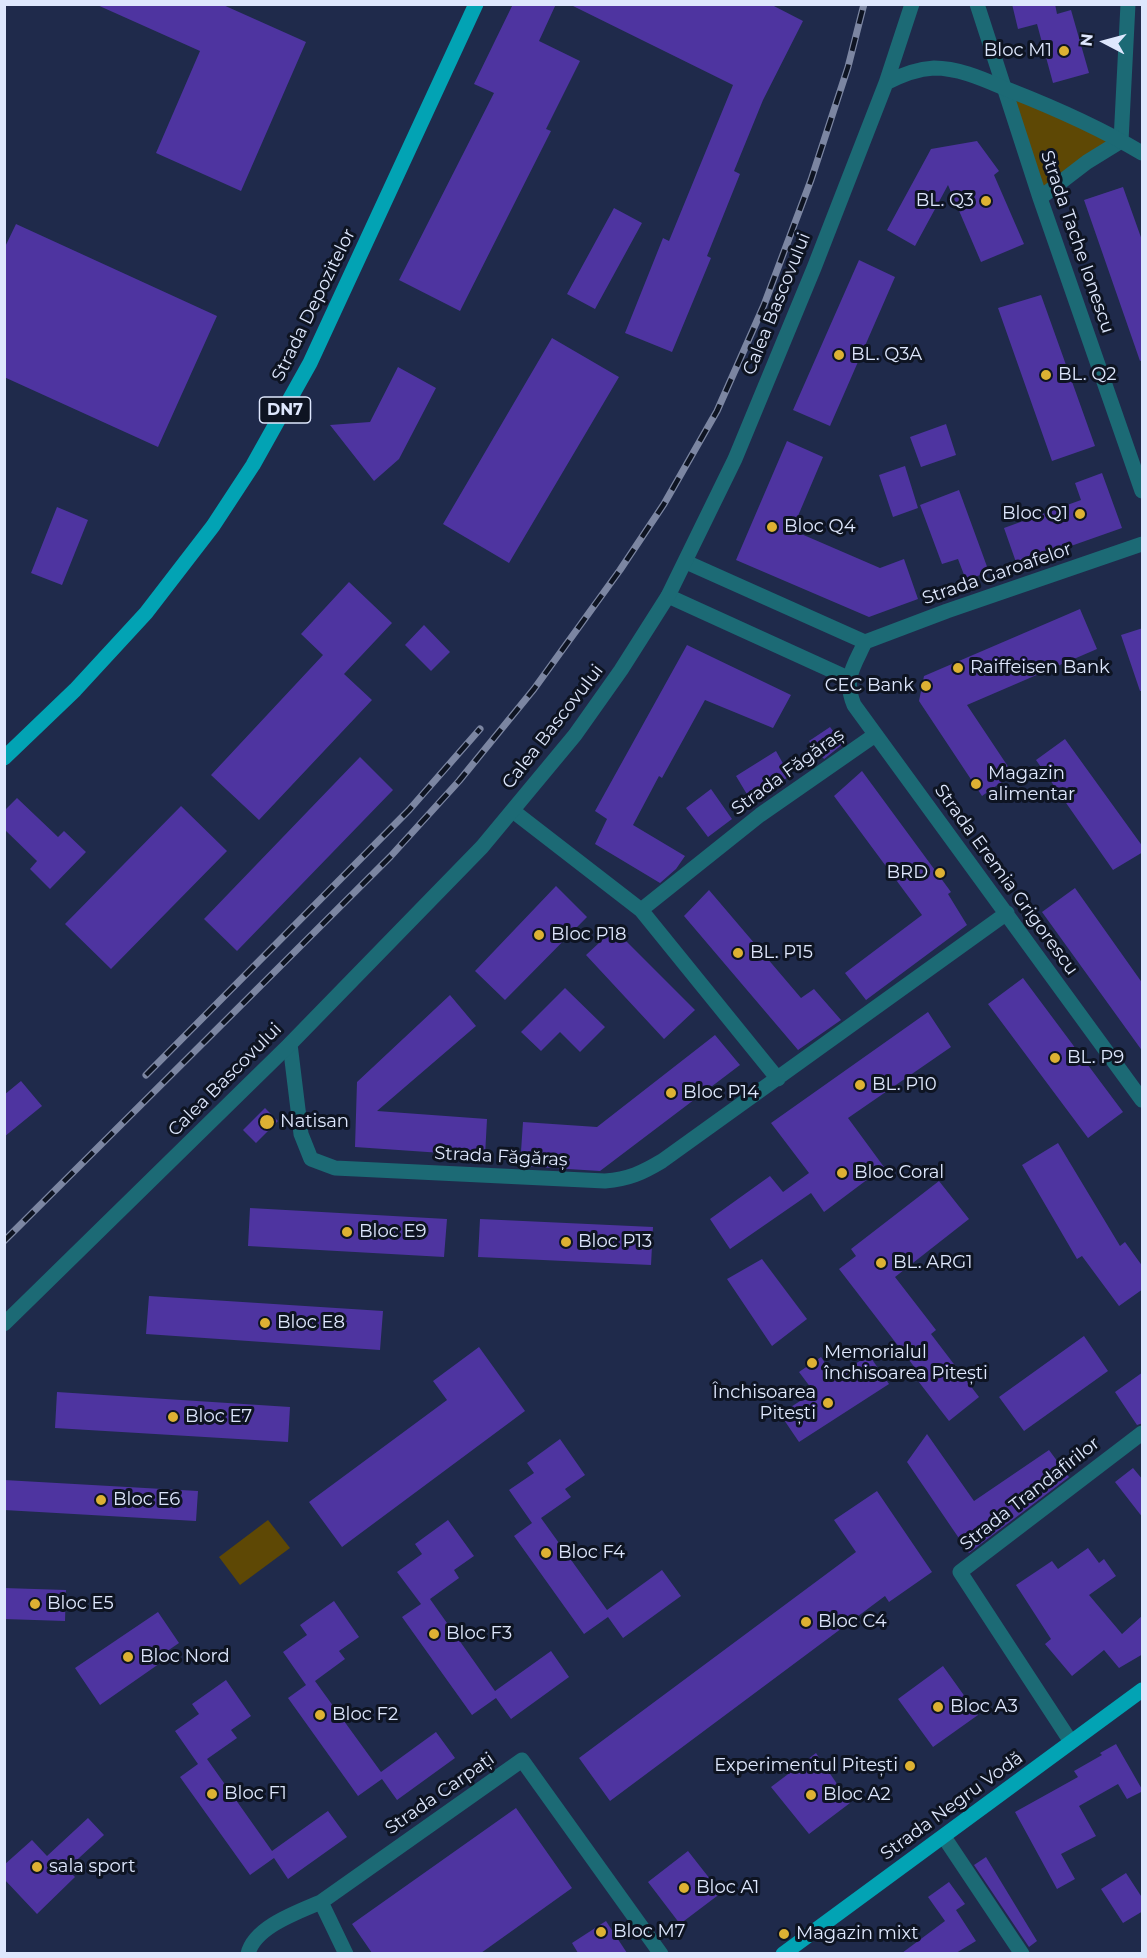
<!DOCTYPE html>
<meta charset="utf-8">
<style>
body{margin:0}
#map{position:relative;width:1147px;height:1958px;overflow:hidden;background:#1f2a4b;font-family:Montserrat,sans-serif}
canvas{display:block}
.frame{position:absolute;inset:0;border:6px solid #dee7fd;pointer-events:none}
.north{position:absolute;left:1075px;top:12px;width:60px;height:60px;-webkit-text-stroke:4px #0e1422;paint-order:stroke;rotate:276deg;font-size:16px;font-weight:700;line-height:24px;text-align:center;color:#dee7fd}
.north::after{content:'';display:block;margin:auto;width:21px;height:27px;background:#dee7fd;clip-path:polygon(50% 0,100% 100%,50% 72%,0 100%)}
</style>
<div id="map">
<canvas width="1147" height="1958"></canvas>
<div class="frame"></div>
<div class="north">N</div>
</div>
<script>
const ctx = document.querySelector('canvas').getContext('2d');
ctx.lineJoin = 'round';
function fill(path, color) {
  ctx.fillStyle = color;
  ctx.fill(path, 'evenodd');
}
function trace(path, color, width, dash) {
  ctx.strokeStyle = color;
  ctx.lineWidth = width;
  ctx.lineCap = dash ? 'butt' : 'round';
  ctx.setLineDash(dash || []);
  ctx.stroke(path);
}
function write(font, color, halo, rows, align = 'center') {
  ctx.font = font + ' Montserrat,sans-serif';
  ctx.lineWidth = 6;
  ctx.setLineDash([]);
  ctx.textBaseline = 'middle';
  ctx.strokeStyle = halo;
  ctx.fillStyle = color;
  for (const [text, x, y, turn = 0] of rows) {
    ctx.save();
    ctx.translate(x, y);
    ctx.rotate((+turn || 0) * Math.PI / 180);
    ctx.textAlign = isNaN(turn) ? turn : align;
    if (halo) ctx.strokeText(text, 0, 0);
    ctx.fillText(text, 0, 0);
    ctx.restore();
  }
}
const green = new Path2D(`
 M1005,88L1121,141L1040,198Z
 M268,1520L290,1548L240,1585L219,1557Z`);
const building = new Path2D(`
 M95,4H221L306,42L241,191L156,153L200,51Z
 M513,4H556L539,41L580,61L546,129L551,131L460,311L399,280L494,93L474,84Z
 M569,4H770L803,21L763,100L734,171L740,174L707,256L711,258L672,352L625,333L663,238L669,241L733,85Z
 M1012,4H1055L1057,14L1071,10L1089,73L1053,83L1037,24L1018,29Z
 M977,141L999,171L994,175L1024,244L981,262L948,185L915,246L887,230L931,149Z
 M1123,187L1143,243V360L1140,361L1084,200Z
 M614,208L642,223L595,309L567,294Z
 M16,224L217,316L158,447L4,377V249Z
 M859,260L895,277L830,426L793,410Z
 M1041,295L1095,446L1052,461L998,308Z
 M552,338L619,377L509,563L443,524Z
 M398,367L436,388L399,459L374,481L330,425L370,422Z
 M946,424L956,455L921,467L910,437Z
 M787,441L823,457L792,530L880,568L904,559L918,599L869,617L736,560Z
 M905,466L918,508L893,517L879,475Z
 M1102,473L1122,528L1017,565L1004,528L1081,500L1075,483Z
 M959,490L989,572L966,580L958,559L942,564L920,505Z
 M57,507L88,520L62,585L31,573Z
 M349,582L392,623L344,674L372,700L259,820L211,775L323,655L301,634Z
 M1080,609L1097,649L967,705L1013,774L982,796L919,701L924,676Z
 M424,625L450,652L431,671L405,645Z
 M1143,628V691H1140L1121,635Z
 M687,645L791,695L773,728L705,700L662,778L659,776L633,825L685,856L676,869L660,883L595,844L607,819L595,811Z
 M830,727L843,744L824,759L809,741Z
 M1065,739L1143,847V852L1113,870L1036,760Z
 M776,751L790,776L751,801L736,776Z
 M360,757L393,790L237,951L204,919Z
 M862,771L951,892L948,894L967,925L866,1000L845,973L922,915L834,796Z
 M711,789L732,819L708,837L686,808Z
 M17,798L58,837L64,831L86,852L50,889L30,869L37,861L4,829V811Z
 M181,806L227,851L111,969L65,924Z
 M556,886L587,917L505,1000L475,971Z
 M1075,888L1143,984V1052L1042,912Z
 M709,890L801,998L814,989L841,1020L798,1050L684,916Z
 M614,929L695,1010L664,1039L586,955Z
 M1023,978L1123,1112L1088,1138L988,1004Z
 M565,988L605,1027L580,1052L560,1032L541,1051L521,1032Z
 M450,995L476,1026L377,1111L487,1119L485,1156L355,1147L357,1082Z
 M928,1012L951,1047L848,1118L884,1167L824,1212L811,1193L730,1249L710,1219L770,1176L783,1192L809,1173L771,1123Z
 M715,1035L740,1065L600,1171L520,1166L523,1122L597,1127Z
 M21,1081L42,1106L4,1137V1095Z
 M265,1108L278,1121L256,1143L243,1130Z
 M1058,1143L1120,1246L1125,1242L1143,1267V1289L1119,1306L1082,1256L1077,1259L1022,1165Z
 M939,1181L969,1219L895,1277L936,1330L931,1334L979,1397L949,1421L915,1377L919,1373L839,1269L856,1256L851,1249Z
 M250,1208L447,1219L444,1257L248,1246Z
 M480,1219L653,1227L651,1265L478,1257Z
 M762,1259L807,1319L772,1346L727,1279Z
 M149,1296L383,1311L380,1350L146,1334Z
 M1084,1336L1108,1371L1024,1431L999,1397Z
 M479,1347L525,1411L342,1547L309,1502L447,1400L433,1381Z
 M869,1355L889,1384L799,1442L780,1414L814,1392L799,1372L821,1357L835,1377Z
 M1143,1372V1423L1137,1425L1115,1392Z
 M57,1392L290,1407L288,1442L55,1428Z
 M927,1434L974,1501L1049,1450L1069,1477L969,1553L907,1462Z
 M560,1439L585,1475L565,1489L571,1497L541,1518L607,1610L662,1570L681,1596L623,1638L608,1617L584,1634L514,1536L532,1523L509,1490L534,1473L527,1463Z
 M1133,1468L1143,1480V1518L1115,1482Z
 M4,1480L198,1491L196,1521L4,1510Z
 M877,1491L932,1572L889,1602L885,1596L610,1801L579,1758L856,1552L834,1520Z
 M448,1520L474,1556L454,1570L459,1578L430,1599L495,1691L551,1651L569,1677L511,1719L496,1698L472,1715L402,1617L421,1604L397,1572L422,1554L415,1544Z
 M1088,1548L1099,1563L1104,1559L1116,1576L1089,1595L1122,1634L1143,1615V1654L1119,1668L1104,1650L1072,1676L1045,1644L1051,1639L1016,1585L1052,1561L1058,1569Z
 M4,1588L66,1590L65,1621L4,1619Z
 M334,1601L359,1637L339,1651L345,1659L315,1681L381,1772L436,1732L455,1758L397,1800L382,1779L358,1796L288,1698L306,1685L283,1652L307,1635L300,1625Z
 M158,1612L179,1643L163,1654L166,1659L100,1705L75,1668Z
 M943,1666L978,1715L933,1747L898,1699Z
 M226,1680L251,1716L231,1730L237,1738L207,1759L272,1851L328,1811L347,1837L288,1879L274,1858L250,1875L180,1777L198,1764L175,1731L199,1714L192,1704Z
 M1116,1744L1143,1791L1127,1799L1118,1784L1079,1806L1096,1836L1061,1854L1075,1879L1057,1889L1015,1812L1078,1777L1074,1771L1102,1755L1100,1753Z
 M816,1753L850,1803L809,1834L771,1787Z
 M516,1808L572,1888L481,1953H372L352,1924Z
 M88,1818L104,1835L67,1869L75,1877L37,1914L4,1879V1865L32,1840L47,1856Z
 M688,1851L721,1893L680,1924L648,1882Z
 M986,1857L1037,1941L1029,1947L974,1865Z
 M1126,1873L1143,1899V1911L1123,1923L1101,1889Z
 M949,1882L965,1904L956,1910L976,1941L956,1953H902L945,1921L928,1897Z
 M606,1921L627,1953H578L572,1943Z`);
const minor = new Path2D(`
 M977,4L1040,198L1142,491
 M1040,198L1087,162L1121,141L1128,4
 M686,562L865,642
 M668,596L848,678
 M865,642C854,666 843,678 854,705L1142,1100
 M865,642L947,611L1142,544
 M513,811L641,910L760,815L875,735
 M641,910L778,1079
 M290,1044L301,1134L311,1159L335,1168L605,1181C629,1179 642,1173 662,1161L1007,913
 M1071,1742L960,1572L1142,1433
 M944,1837L1022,1954
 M248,1954C254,1927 298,1912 321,1902
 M346,1954L321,1902L522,1760L661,1954`);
const tertiary = new Path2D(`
 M886,83C901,75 916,69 934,68C960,68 985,80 1009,90C1055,108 1100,128 1142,153
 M4,1324L290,1044L482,847L575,735L621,670L668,596L735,459L814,268L886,83L912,4`);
const primary = new Path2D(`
 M4,758L75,690L146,613L213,526L253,465L310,363L476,4
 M783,1954L1142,1690`);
const rail = new Path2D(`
 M146,1075L409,810L480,729
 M4,1241L390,857L459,781L534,689L620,570L664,504L717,411L764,305L811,180L848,67L864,4`);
const markers = [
 [1064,51,6,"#ddb133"],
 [986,201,6,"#ddb133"],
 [839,355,6,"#ddb133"],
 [1046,375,6,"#ddb133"],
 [1080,514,6,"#ddb133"],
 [772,527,6,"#ddb133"],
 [958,668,6,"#ddb133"],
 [926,686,6,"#ddb133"],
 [976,784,6,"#ddb133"],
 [940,873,6,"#ddb133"],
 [539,935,6,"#ddb133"],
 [738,953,6,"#ddb133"],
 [1055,1058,6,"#ddb133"],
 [860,1085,6,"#ddb133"],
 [671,1093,6,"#ddb133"],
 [267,1122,8,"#ddb133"],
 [842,1173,6,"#ddb133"],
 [347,1232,6,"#ddb133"],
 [566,1242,6,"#ddb133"],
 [881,1263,6,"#ddb133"],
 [265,1323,6,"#ddb133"],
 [812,1363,6,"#ddb133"],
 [828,1403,6,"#ddb133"],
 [173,1417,6,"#ddb133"],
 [101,1500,6,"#ddb133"],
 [546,1553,6,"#ddb133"],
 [35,1604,6,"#ddb133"],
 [806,1622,6,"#ddb133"],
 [434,1634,6,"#ddb133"],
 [128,1657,6,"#ddb133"],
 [938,1707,6,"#ddb133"],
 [320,1715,6,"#ddb133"],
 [910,1766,6,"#ddb133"],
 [212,1794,6,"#ddb133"],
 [811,1795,6,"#ddb133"],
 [37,1867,6,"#ddb133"],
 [684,1888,6,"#ddb133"],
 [601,1932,6,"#ddb133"],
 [784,1934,6,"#ddb133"]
];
const shields = [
 [285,410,51]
];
const shieldNames = [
 ["DN7",285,410]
];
const poiNames = [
 ["Bloc M1",1052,51,"right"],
 ["BL. Q3",974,201,"right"],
 ["BL. Q3A",851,355],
 ["BL. Q2",1058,375],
 ["Bloc Q1",1068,514,"right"],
 ["Bloc Q4",784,527],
 ["Raiffeisen Bank",970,668],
 ["CEC Bank",914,686,"right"],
 ["Magazin",988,774],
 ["alimentar",988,795],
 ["BRD",928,873,"right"],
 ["Bloc P18",551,935],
 ["BL. P15",750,953],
 ["BL. P9",1067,1058],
 ["BL. P10",872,1085],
 ["Bloc P14",683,1093],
 ["Natisan",280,1122],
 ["Bloc Coral",854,1173],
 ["Bloc E9",359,1232],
 ["Bloc P13",578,1242],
 ["BL. ARG1",893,1263],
 ["Bloc E8",277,1323],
 ["Memorialul",824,1353],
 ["închisoarea Pitești",824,1374],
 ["Închisoarea",816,1393,"right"],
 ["Pitești",816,1414,"right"],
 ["Bloc E7",185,1417],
 ["Bloc E6",113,1500],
 ["Bloc F4",558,1553],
 ["Bloc E5",47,1604],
 ["Bloc C4",818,1622],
 ["Bloc F3",446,1634],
 ["Bloc Nord",140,1657],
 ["Bloc A3",950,1707],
 ["Bloc F2",332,1715],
 ["Experimentul Pitești",898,1766,"right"],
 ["Bloc F1",224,1794],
 ["Bloc A2",823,1795],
 ["sala sport",49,1867],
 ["Bloc A1",696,1888],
 ["Bloc M7",613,1932],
 ["Magazin mixt",796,1934]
];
const streetNames = [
 ["Strada Tache Ionescu",1077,242,71],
 ["Calea Bascovului",777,304,-68],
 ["Strada Depozitelor",314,305,-64],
 ["Strada Garoafelor",997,574,-19],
 ["Calea Bascovului",553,727,-52],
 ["Strada Făgăraș",788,772,-36],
 ["Strada Eremia Grigorescu",1006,880,54],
 ["Calea Bascovului",225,1080,-45],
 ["Strada Făgăraș",501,1157,3],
 ["Strada Trandafirilor",1030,1494,-38],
 ["Strada Carpați",440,1794,-35],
 ["Strada Negru Vodă",952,1806,-36]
];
fill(green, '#5e4805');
fill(building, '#4e34a0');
trace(minor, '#1c6a75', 15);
trace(tertiary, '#1c6a75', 15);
trace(primary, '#02a3b4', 15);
trace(rail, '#7c86a2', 7);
trace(rail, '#0e1422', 4.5, [14]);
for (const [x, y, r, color] of markers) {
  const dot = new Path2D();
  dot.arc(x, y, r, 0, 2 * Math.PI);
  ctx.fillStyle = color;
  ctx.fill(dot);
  trace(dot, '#0e1422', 2);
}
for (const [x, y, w] of shields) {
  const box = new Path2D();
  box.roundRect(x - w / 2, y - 13, w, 26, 4.5);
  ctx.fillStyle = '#0e1422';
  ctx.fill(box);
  trace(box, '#dee7fd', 1.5);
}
write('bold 16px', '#dee7fd', null, shieldNames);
write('18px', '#dee7fd', '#0e1422', poiNames, 'left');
write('18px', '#dee7fd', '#0e1422', streetNames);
</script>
